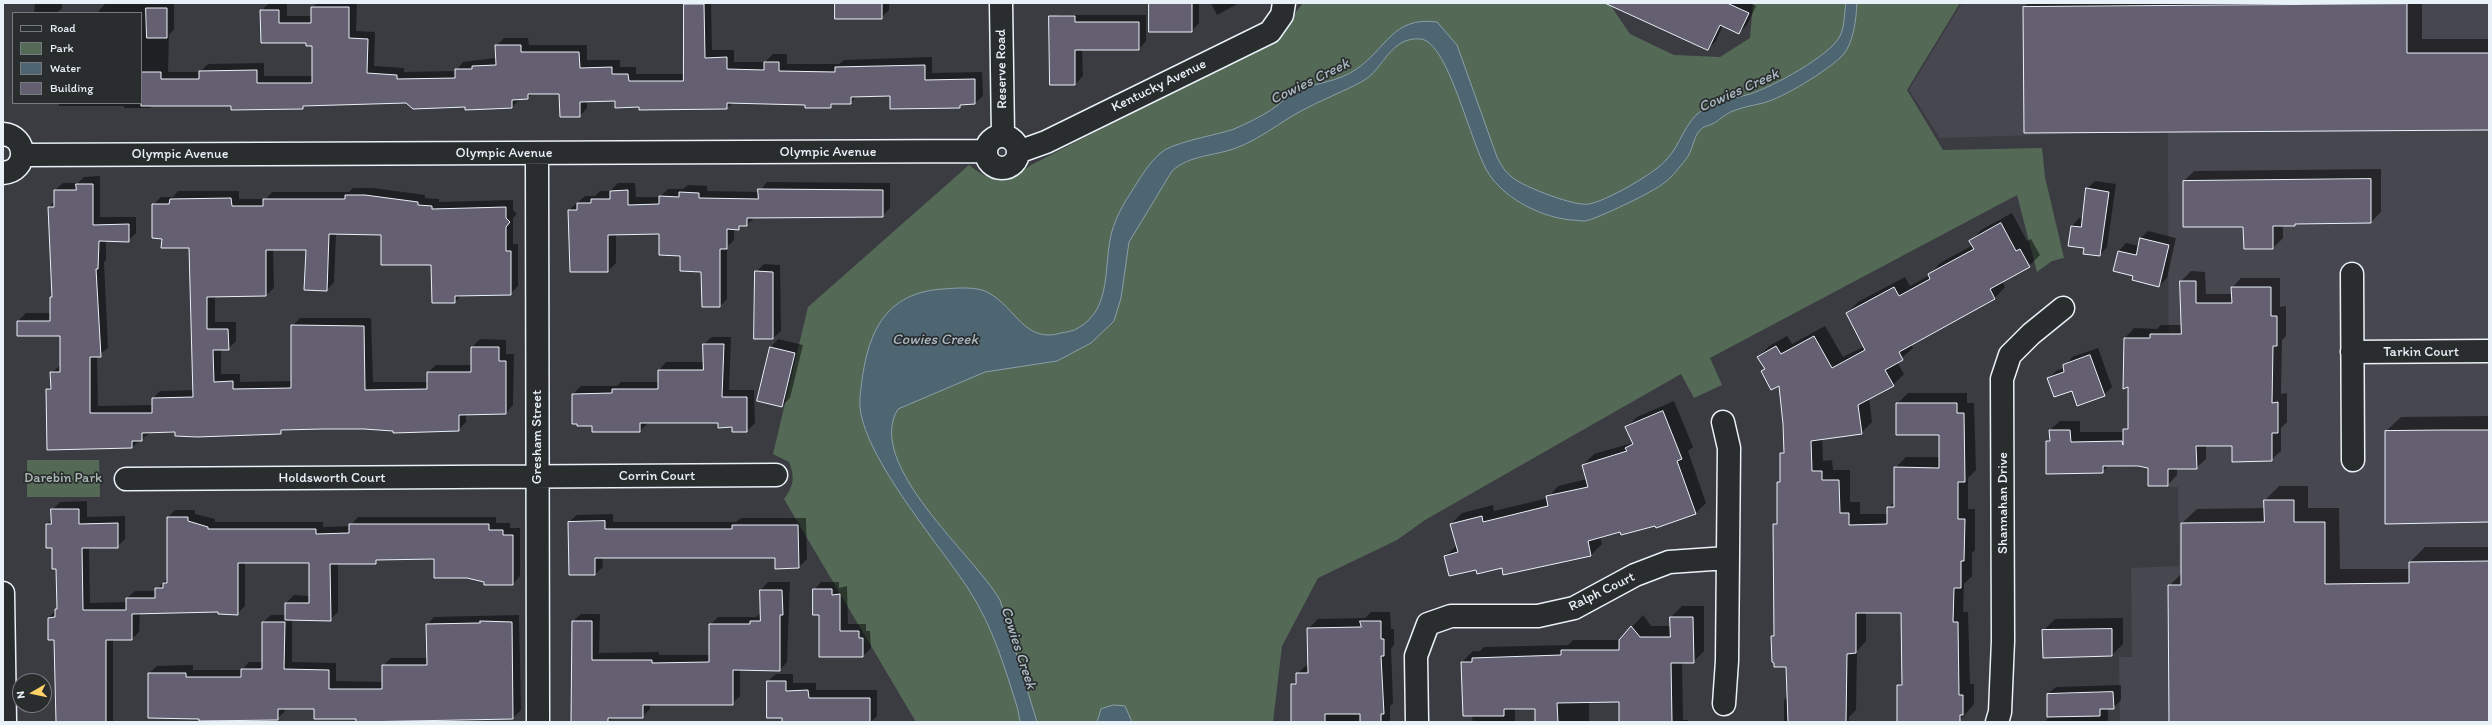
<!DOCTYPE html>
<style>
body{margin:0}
#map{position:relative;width:2492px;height:725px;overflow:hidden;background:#3b3c42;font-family:Itim,sans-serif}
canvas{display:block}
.frame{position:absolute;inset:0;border:4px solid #e8f1f8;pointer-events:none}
.legend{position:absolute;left:12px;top:12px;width:130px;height:92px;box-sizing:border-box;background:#2a2d2e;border:1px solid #767b7f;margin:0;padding:5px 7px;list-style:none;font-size:12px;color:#e8f1f8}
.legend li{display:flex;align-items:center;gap:8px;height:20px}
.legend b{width:20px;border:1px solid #767b7f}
.north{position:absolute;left:12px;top:673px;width:40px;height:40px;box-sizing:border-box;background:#2a2d2e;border:1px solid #767b7f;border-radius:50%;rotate:261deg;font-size:11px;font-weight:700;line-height:16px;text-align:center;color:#e8f1f8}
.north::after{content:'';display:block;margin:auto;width:14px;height:18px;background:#ffd166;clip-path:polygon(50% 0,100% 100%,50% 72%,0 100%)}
</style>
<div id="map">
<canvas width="2492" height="725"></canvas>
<div class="frame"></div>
<ul class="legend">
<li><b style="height:5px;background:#2a2d2e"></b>Road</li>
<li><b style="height:11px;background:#546a56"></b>Park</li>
<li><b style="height:11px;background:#4d6672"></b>Water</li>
<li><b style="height:11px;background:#646072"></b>Building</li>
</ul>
<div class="north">N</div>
</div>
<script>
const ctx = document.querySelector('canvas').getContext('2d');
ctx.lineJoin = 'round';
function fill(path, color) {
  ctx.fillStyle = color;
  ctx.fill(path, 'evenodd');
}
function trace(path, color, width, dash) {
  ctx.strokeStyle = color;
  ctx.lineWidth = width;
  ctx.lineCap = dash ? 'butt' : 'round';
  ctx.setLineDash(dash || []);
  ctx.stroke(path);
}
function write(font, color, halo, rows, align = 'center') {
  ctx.font = font + ' Itim,sans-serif';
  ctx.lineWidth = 3.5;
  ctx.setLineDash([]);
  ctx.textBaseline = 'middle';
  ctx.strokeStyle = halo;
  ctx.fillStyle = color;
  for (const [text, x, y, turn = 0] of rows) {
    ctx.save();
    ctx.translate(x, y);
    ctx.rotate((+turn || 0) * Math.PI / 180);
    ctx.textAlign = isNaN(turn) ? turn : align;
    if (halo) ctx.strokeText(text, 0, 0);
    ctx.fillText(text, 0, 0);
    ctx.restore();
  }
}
const built = new Path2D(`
 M1962,3H2489V722H2120L2119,657H2132L2131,568L2179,566L2178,487H2169L2168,131L1940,138L1909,90Z`);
const green = new Path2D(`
 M1303,3H1609L1630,34L1674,55L1720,57L1750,38L1753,3H1960L1907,90L1943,150L2042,148L2045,177L2064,258L2052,261L2037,272L2017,195L1710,358L1722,385L1694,398L1681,374L1425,520L1397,540L1318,578L1282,646L1273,722H916L784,499C794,486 795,477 789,462L773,454L808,307L969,165C995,185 1005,184 1031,165L1274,40Z
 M27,460H99L100,497H27Z`);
const water = new Path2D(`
 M1846,3H1857C1856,19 1854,43 1842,56C1827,71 1783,98 1763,103C1751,106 1737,108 1727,114C1722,117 1717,122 1712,124C1707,126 1704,126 1700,130C1693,137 1693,151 1686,159C1680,167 1672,177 1664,183C1655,191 1597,219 1585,221C1581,221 1575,220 1571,220C1542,217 1509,201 1491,177C1472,153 1450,43 1421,39C1390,36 1384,69 1363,81C1343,92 1321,100 1301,111C1279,123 1260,139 1236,148C1215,156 1189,155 1172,171L1129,242L1121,298L1114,321L1091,343L1057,361L985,372L898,409C864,464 974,555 1000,600L1037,722H1020L1018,710C1005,668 993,627 969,590C941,546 855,448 860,398C865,343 878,293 943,289C957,288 977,286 989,293C1016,308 1025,344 1061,333C1067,332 1074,331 1078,328C1113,309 1103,263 1112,231C1116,218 1122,206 1130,194C1139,180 1148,163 1162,152C1174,142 1217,135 1234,129C1246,124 1260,117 1271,110C1279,105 1286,97 1294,92C1313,83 1338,82 1355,70C1387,49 1392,16 1437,22L1457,45L1497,157C1501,165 1505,172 1513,178C1524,187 1576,207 1589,204C1606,201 1656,173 1667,159C1681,144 1684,123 1702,110C1716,100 1733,99 1750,94C1772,87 1830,56 1840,36C1845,26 1844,13 1846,3Z
 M1114,705L1125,706L1132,722H1097L1101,709Z`);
const shadow = new Path2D(`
 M35,3H68L62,4V8L57,13H34Z
 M106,3H174V29L169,35L168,72H200L208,64L264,63V76H313V45L307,42H262L261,11L269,3H287V16H312V8L317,3H357L356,31L375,32L374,66L404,68V72L456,71L463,62L496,58V46L504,38H528L529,45H587V60H620V67H636V74H684L685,5L711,3L712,50H734V62H765L773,54H787V64H839L844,60L932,57V73L982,72L983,96L975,103L962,104L959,107L891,95L857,96L850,103H834L830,107L806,104L733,103L727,108H640V106L616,100L587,101V108L580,116L560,93H533L528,98L520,99L512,107L466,109V106L407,102L306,105L303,108L232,105H153L150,108H124V106H59V104H43L141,103V13H97Z
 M836,3H889V10L881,18Z
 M1150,3H1199V23L1192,31Z
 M1211,3H1239L1217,15Z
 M1624,3H1750L1756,6L1747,25L1739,33L1723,25L1716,41L1708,49Z
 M2029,3H2422V39H2489V128L2024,7Z
 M1058,15H1146V41L1139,49H1082L1083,76L1075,84L1050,23Z
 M2381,169V212L2371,222L2297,223L2295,225H2283V238L2273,248L2184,181L2194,171Z
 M100,176V217H136V233L128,241L106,240V260L104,262L108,348L97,356L98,406L153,405V398L160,391L194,390L190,247L163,238L153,205L161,197H173L178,191H239V199H266L272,192H349L353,188H373L425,195V198L439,199V202L513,200V210L517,214L513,218V244H518V286L510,294H462L455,302L432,264L382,234L336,233L334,282L327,290L307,249H273L274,288L266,295L215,296V322H236V341L228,349H221V374H240V382L292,381V326L300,318H371L373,382H428V372L436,365H472V347L480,339L506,340V354H514L513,405L506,413L466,414V422L458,430L394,431L364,428L284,429L280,433H150L132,447L47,389L52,385L51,373L61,365V335L18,321L26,313H51V297L53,295L49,207L55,201V190L63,183H78L84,177Z
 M2095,181L2116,184L2107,247L2100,255L2085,247L2069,245L2072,226L2079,218L2083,219L2087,189Z
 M767,182L890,183V208L882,216L755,217L747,225L734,228V240L727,247V299L720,306L702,271L681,255L660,233L616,234V263L608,271H571L569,210L585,196H595L600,191H610L618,183H635L636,197H660L668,189H683L688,185L707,186V191L759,192Z
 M2012,213L2027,241L2031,239L2040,255L2029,266L2002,281L2005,287L1995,298L1911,344L1913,348L1897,362L1904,374L1893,385L1869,398L1872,422L1861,433L1822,438L1823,461L1832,460L1833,470H1850V502H1860V514H1888V508L1895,501V468L1906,457H1940V434L1897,404L1908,393H1967V403H1974L1976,470L1968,478V509H1975V550L1972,553V576L1964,584L1963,612H1968L1970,684H1974V704L1959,721L1898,722V686L1903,681L1902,612H1866V641L1857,651L1856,710L1849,717V722H1784V700L1788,696L1787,666L1772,637L1775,634L1774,525L1778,520V482L1781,479V453L1785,449L1779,384L1765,369L1759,357L1769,346L1787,336L1792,344L1825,326L1843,357L1865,346L1847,313L1858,302L1905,277L1910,286L1930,275L1940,263L1973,245L1971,241L1981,230Z
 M2148,231L2176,238L2167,278L2159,286L2134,275L2114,270L2119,251L2126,243L2139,246L2140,239Z
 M764,264L780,265L781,331L773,338H755L756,272Z
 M2191,271L2205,272L2206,294H2232V288L2241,278H2280V307L2286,306V336L2282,340L2281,394L2287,393V422L2281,428V451L2271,460L2233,445H2206V459L2196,468H2177V475L2168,485L2149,467L2108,466L2102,472L2047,441L2050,438V430L2060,421H2080V432H2124L2129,425L2125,338L2134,328L2157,329L2161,325H2182L2181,281Z
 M712,337H731L729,390H754L755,423L747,431L719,422L648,423L640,431L593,425L573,394L581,386H617L621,382H659V370L666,362H704V344Z
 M778,339L803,345L790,398L782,406L758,400L771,347Z
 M2098,348L2112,387L2104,395L2072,390L2048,379L2056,371L2064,368L2072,357Z
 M1674,401L1693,447L1688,451L1706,503L1695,514L1600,537L1602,544L1591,555L1530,569V567L1476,569L1445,557L1457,545L1451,524L1462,513L1493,505L1494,511L1548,498L1558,486L1587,479L1583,465L1594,454L1632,443L1626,428L1637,417Z
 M2489,416V522L2386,431L2401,417Z
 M2279,486H2308V508H2339L2340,569H2410V562L2425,547H2489V722H2171L2169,586L2182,573V523L2197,509L2265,508V500Z
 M87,501V517L125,516V539L117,547H89L90,603L127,602V598L135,591H156L164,581L168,580V517L175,510H195V514L215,519V522H323V527L350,526L358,517H496V523H510V528H520V576L513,584L485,581L435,558L379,559L375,563H338V612L330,620L292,619V662L336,663V681L383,682V666L391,658H428L427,625L434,617L519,615L521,710L513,718H357L315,708H285V711L277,719L200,718L149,673L157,666L193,665V670H242L249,662H263V622L271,615H286V603L294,595L310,596V562H245V606L237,614L219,611L140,613L139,632L132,639H113V722H57L55,639L49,618L58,607L57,568L47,524L52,519V510L60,502Z
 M613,514V522H736L741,518H806L807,559L799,567L776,557H602L603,567L595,574L569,522L577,515Z
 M768,582H790L787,662L780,670L740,669V696L732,704H650V709L642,717H613L608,722H572L573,621L581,614H600L599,653L659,652V655H710V625L718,617H756L761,613V590Z
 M821,582H839V588L847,586L848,624H866V631H870L871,648L863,656L820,614L814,590Z
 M1682,606H1704V651L1693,662H1682L1683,720H1688V722H1620V701H1589V722H1536V708H1515V722H1473L1462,662L1473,651H1480L1484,647L1568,645L1573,640H1620L1643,615L1651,626H1671V617Z
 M1371,612H1390L1391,629H1394V645L1391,648L1393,703L1390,706V720L1388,722H1307L1292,685L1297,679V674L1309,663L1308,629L1318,619L1365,618Z
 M2123,618V644L2112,655L2044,657L2043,631L2055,619Z
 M776,674H793V683H816V690H877V716L871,722H793L783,717L768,681Z
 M2121,685V700L2113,708H2108V722H2045L2048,718V694L2056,687Z`);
const building = new Path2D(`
 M835,3H882V19H835Z
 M1149,3H1192V32H1149Z
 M1605,3H1727L1749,13L1739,34L1720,25L1708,50Z
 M684,4H704L705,58L727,57V69L764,70V62H779V71L835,72V67L925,65V80L975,79V104L960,105V108L890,109V96L851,97V104H831V108H805V105L727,103V109L639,110V107L615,108V101L580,102V117H560L559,94H528V99L512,100V108L490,109L465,110V107L413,109L406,103L303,106V109L231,110V106H141V72H161V79H199V71L257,70V83H312V46H306V43H261L260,10H279V23H311V7H349V38L368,39L367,73L397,75V79L455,78V69H472V66L496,65L495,45H521V52H579L580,68L612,67V74H628L629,81H683Z
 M2407,4V53H2489V130L2024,133L2023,7Z
 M146,8H167V38H147Z
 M1049,16H1075V22H1139V50H1075V85H1050Z
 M2371,179V223L2295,224V226H2273V249H2244L2243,227H2183V181Z
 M76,184H93V225L129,224V242L99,241L98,269H96L101,357H90V413H152V398L193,397L189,248H161L162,239L152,238V204H169L170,199L231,198L232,206H263V199H345V195H365L418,202V205L432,206V209L506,207V218L510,222L506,227V251H511V295L455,296V303H432L431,265H381V235L329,234L327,291L304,290L306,250H266V296L207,297V329H228L229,350H213L214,382L233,381V389L291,388V325L364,326L365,390L427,389V372H471V347H499V361H506V414L459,415V431L393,433V431L364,429H323L281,430V434L197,437L175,436V432L142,433V441H132V448L47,450L46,389H51L50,372H60V336H17V321H50V297H52L48,207H54V190H76Z
 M2086,188L2109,192L2100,256L2083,254L2084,248L2068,246L2071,226L2081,227Z
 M758,189L883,190V217L747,218V226H739V230L727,229V249H720V307H702L701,272L680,271V256L659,255V234L608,235V272H570L568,210H577V203H591V199H610V191L628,190V205L659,204V196L679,197V192L699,193V198L758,199Z
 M2001,223L2016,251L2020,249L2030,267L1990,289L1995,299L1899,352L1903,360L1885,370L1894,386L1858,405L1862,434L1811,441L1812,471H1822V480H1839L1840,513H1849V525L1887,524V507H1894V467L1939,468V435H1896V403H1957V413H1964L1965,482H1958V519H1965L1964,561H1961V588H1954L1953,622H1958L1959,695H1963V715H1960V722H1897V685H1902L1901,613H1856V653L1847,654L1846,722H1788L1786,667H1774V663L1772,662L1771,636H1774L1773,524H1777V482H1780V453H1784L1783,424L1779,386L1771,390L1761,371L1765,369L1757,357L1776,346L1781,354L1814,336L1832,368L1865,350L1846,313L1894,287L1899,296L1930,279L1928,274L1974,249L1969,241Z
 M2140,238L2169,245L2159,287L2132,280L2133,276L2113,271L2118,251L2136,255Z
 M755,271L773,272V339H754Z
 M2180,281H2196V303H2232L2231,287H2271V316H2277V346H2273L2272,403L2278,402V433H2272V461L2232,462V446H2196L2197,469H2168V486H2148V468L2138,466H2103V473L2046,474V441H2050L2049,430H2070L2071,442L2122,441L2123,445V429H2128V387L2123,389L2124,338H2150V334H2181Z
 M703,344H724L722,397H747V432H732V427L718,428V423H640V432H592V426H577V424H572V394L612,393V389H658V370H703Z
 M770,347L795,353L782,407L757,401Z
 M2090,355L2105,396L2077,406L2072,391L2054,397L2047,378L2064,372L2063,365Z
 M1663,411L1682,459L1677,461L1696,514L1656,528L1655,526L1621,535L1620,532L1588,541L1591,556L1503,575L1502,568L1477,574L1476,570L1449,576L1444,556L1458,552L1450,524L1482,516L1483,522L1548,506L1546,496L1588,487L1582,465L1627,451L1625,448L1633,444L1625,427Z
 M2445,430H2489V522L2385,524V431Z
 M2264,500H2294V522H2325V584L2409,583V562L2489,561V722H2169L2168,585H2181V523L2264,522Z
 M51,509H79V524L118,523V548H82L83,610H126V598H155V588H163V583H167V517H188V521L208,527V529H316V534L349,533V524H489V530H503V535H513V585H484V582L467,578H434V559L376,560V564H330L331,621L285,620V603H309V563H238V615L218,614V612L132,614V640H106V722H56L54,640H48V618L55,617V609H57L56,569H52V548H46V524H51Z
 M605,521V529H732V525H798L799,568L775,569V558H595V575H569L568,522Z
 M813,589H832V595L840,594V631H859V638H863V657H819V615H813Z
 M760,590H782L783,615H780V671L733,670V705H643V718H608V722H571L572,621H592V660H652V663L709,662V624H750V621H760Z
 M1670,617H1693L1694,663H1671L1672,722H1619V702L1557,703L1558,722H1535V709H1504V716H1463L1461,662H1472V658L1561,655V650H1619V640L1631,626L1640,637H1670Z
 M480,621L512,622L513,719L356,722V719H314V709H278V720L199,721V719L148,718V673H186V677H241V669H262V622H285L284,669L329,670V689H382V665H427L426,624L480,623Z
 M1360,621H1381V639H1384V656H1381L1384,714H1381V722H1360V714H1325V722H1291V684H1296V673H1308L1307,628L1361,627Z
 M2112,629V656L2043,658L2042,630Z
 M767,681H786V691L808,690L809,698H870V722H782V718H767Z
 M2113,692L2114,709H2100V716L2047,717V694Z`);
const minor = new Path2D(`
 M1001,3L1003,135
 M3,134C28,136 29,171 3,173
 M986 152a16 16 0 1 1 32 0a16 16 0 1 1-32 0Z
 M1018,152L1046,142L1270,32L1282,15L1284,3
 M537,153L538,722
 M23,155L986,151
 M2352,274L2353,460
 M2352,352L2489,351
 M1723,422L1729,448L1727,661L1724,704
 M126,479L776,475
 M3,593L5,722
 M1417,722L1416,656L1428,624L1451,616H1538L1574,608L1635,575L1669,562L1727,558
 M1997,722L2000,712L2003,641L2002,379L2010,355L2031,334L2063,308`);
const streetNames = [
 ["Reserve Road",1002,69,-91],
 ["Kentucky Avenue",1159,86,-26],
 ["Olympic Avenue",828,152],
 ["Olympic Avenue",504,153],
 ["Olympic Avenue",180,154],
 ["Tarkin Court",2421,352],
 ["Gresham Street",537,437,-90],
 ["Corrin Court",657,476],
 ["Holdsworth Court",332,478],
 ["Shannahan Drive",2003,503,-90],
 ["Ralph Court",1602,592,-26]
];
const parkNames = [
 ["Darebin Park",63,478]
];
const waterNames = [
 ["Cowies Creek",1310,82,-26],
 ["Cowies Creek",1739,91,-24],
 ["Cowies Creek",935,340],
 ["Cowies Creek",1018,648,72]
];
fill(built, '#474750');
fill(green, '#546a56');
fill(water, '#4d6672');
trace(water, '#8b9ea8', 1);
fill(shadow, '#0007');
fill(building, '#646072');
trace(building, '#e8f1f8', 1);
trace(minor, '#e8f1f8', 25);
trace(minor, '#2a2d2e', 22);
write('14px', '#e8f1f8', '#2a2d2e', streetNames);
write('14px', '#adbbb7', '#2a2d2e', parkNames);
write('italic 15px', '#aab9c2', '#2a2d2e', waterNames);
</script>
